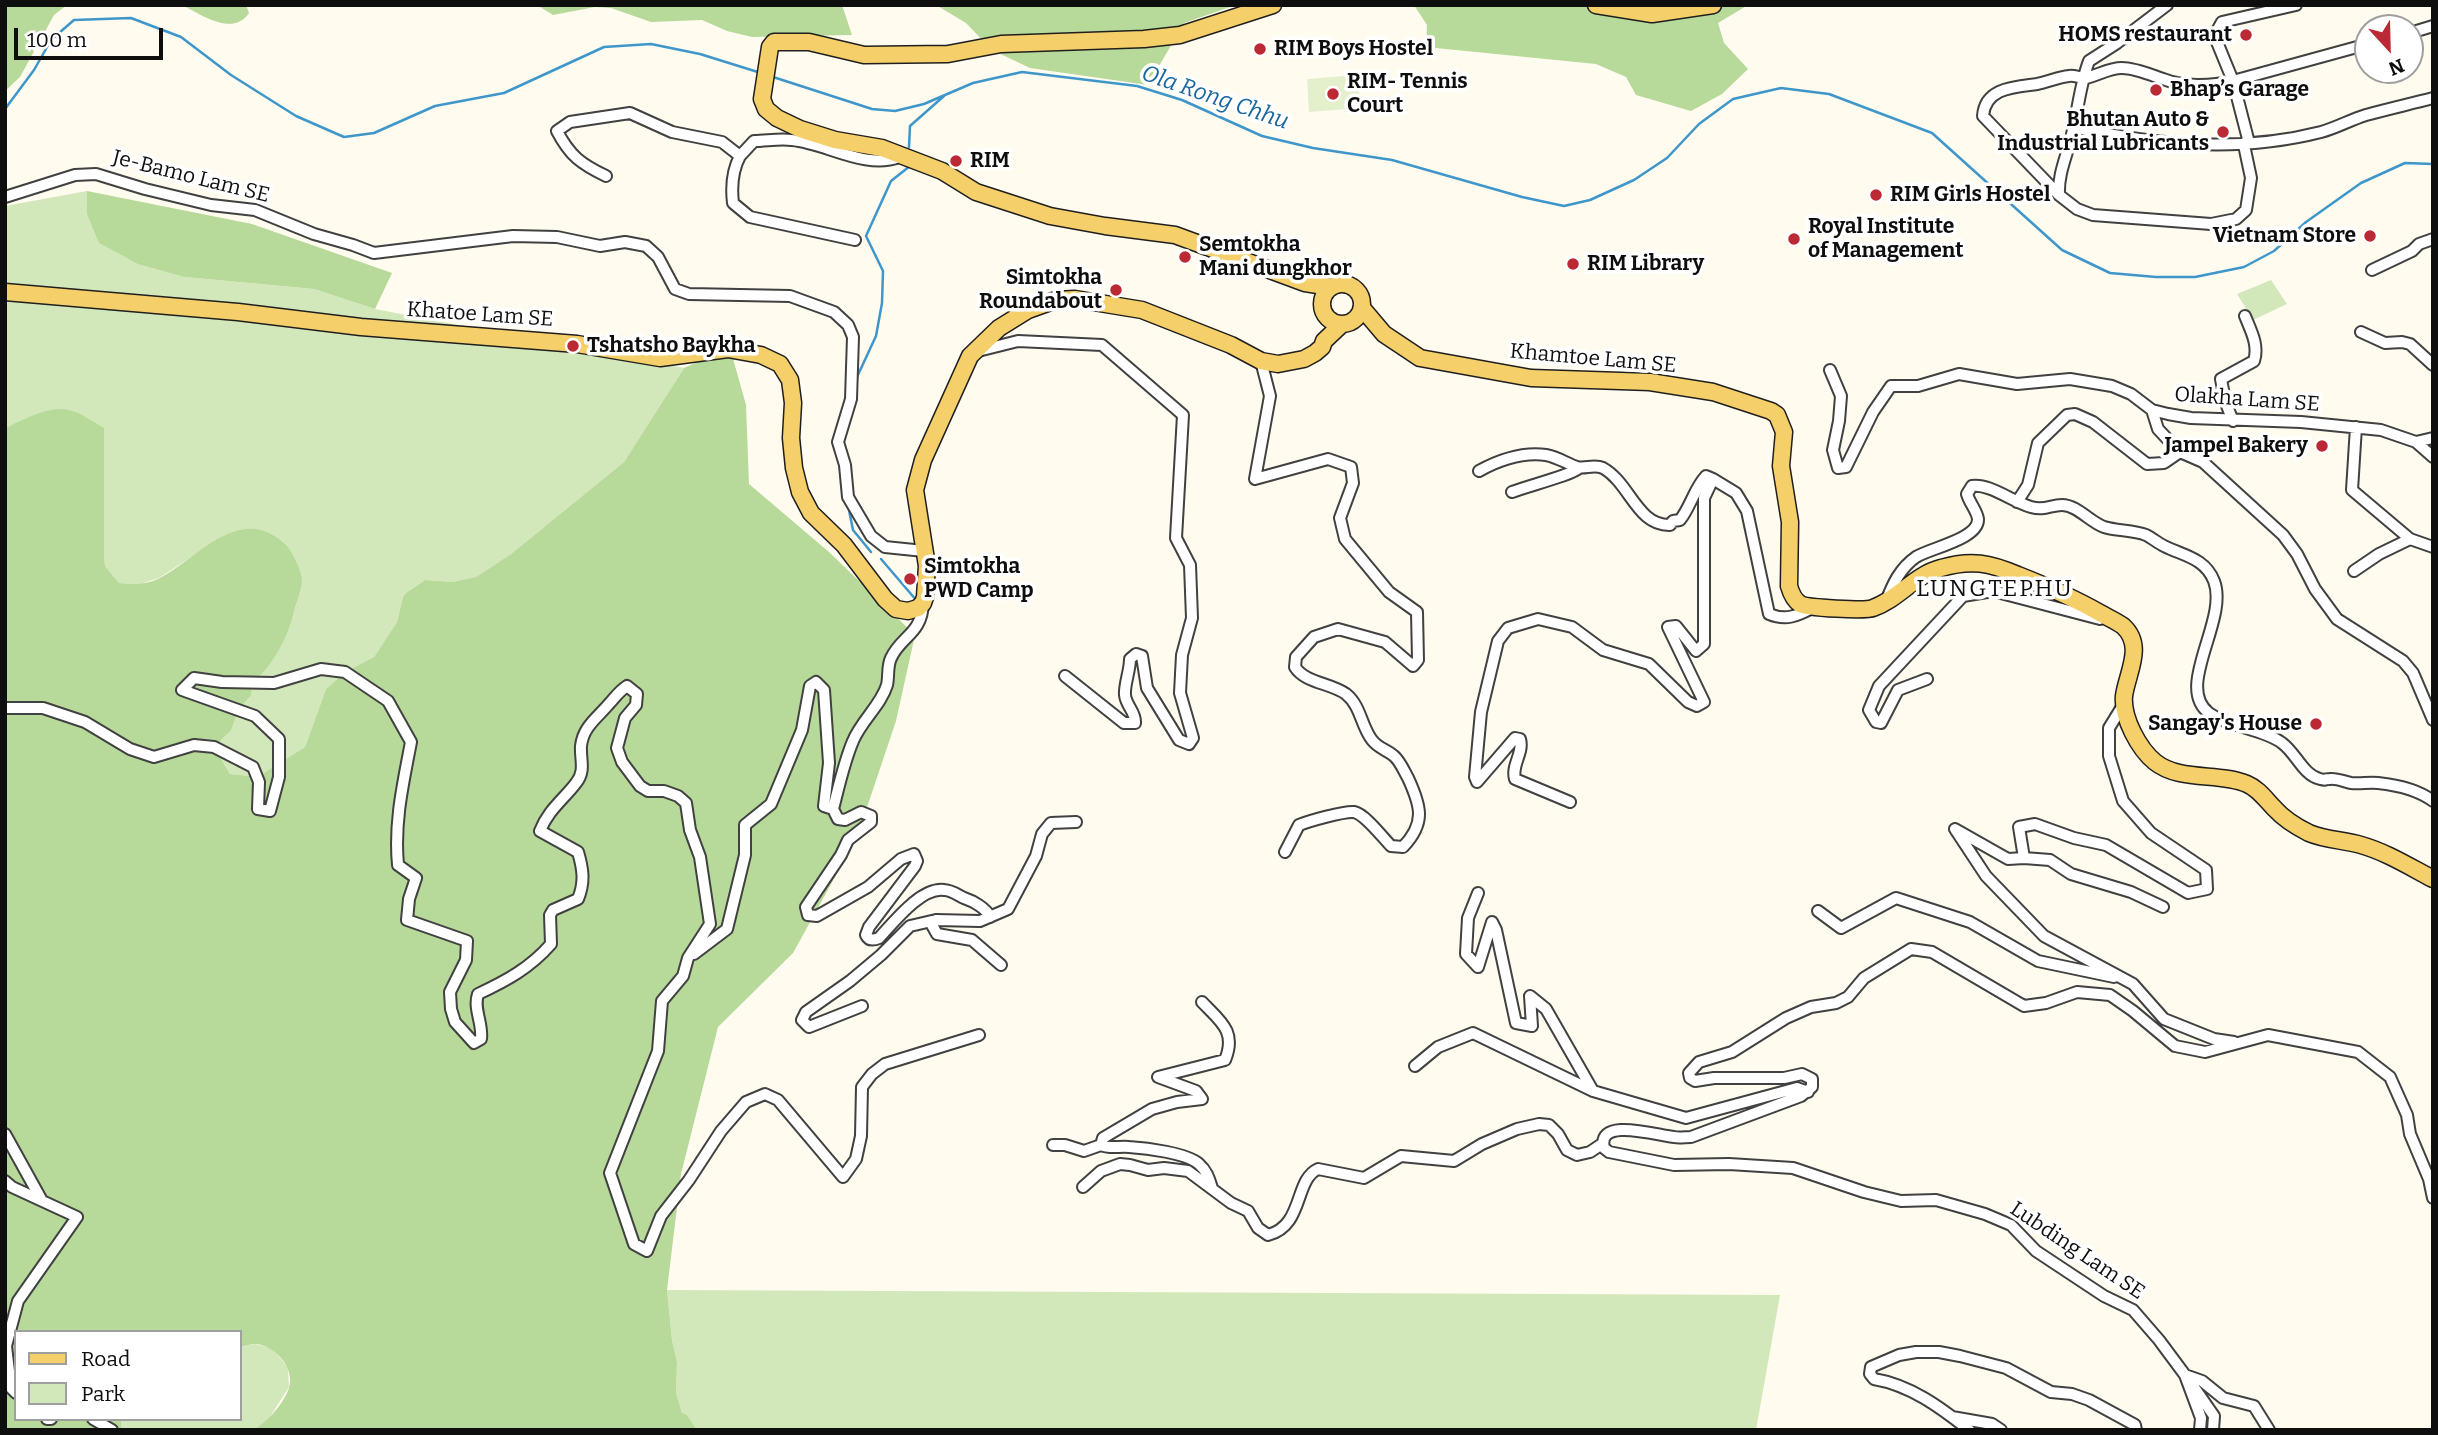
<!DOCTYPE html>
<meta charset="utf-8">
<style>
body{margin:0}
#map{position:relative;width:2438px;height:1435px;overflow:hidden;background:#fffbef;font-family:Bitter,serif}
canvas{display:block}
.frame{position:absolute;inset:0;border:7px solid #0e0e0e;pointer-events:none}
.legend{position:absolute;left:14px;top:1330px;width:228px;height:91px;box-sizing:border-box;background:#fff;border:2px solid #9f9f9f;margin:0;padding:9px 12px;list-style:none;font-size:21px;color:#0e0e0e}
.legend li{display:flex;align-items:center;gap:14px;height:35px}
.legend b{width:35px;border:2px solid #9f9f9f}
.north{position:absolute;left:2354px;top:14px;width:70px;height:70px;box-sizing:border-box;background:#fff;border:2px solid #9f9f9f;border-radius:50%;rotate:158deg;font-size:19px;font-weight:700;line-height:28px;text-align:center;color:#0e0e0e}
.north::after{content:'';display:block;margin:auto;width:24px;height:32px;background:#bb2934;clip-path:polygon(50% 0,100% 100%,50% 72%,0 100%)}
.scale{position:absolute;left:14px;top:28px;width:149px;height:32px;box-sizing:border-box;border:4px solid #0e0e0e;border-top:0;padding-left:9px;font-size:21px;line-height:24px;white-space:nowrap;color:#0e0e0e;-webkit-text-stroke:5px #fff;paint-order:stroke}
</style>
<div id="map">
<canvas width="2438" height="1435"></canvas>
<div class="frame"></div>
<ul class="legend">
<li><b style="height:9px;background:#f5cf69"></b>Road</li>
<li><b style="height:19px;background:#d3e8ba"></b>Park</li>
</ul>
<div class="north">N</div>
<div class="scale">100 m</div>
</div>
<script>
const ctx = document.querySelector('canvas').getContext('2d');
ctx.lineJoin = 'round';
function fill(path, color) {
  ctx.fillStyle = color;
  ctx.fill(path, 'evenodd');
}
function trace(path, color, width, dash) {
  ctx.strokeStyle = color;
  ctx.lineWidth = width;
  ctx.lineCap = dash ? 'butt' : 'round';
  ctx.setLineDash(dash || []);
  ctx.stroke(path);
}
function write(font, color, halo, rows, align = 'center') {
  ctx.font = font + ' Bitter,serif';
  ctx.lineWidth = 7;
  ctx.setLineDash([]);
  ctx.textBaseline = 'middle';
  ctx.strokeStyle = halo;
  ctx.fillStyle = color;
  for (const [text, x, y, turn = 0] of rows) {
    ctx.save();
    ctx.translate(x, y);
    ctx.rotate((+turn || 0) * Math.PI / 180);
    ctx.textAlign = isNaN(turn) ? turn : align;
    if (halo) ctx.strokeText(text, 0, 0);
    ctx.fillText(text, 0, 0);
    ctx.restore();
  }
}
const green = new Path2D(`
 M87,191V214L185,277L314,289L375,309L684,368L624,462L511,554L476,577L452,582L425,580L406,593L403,597L397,622L374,657L345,672L326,689L305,747L265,772L259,782L251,776L230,774L214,747L225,535L159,578L140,584L119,583L105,566L104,555V428L44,412L5,428V206Z
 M2271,280L2287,304L2253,320L2237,294Z
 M667,1290L1780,1295L1756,1430H697L687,1415L682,1413L676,1393L677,1362L672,1340Z
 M255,1344L274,1349L288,1368L289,1387L266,1423L253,1430H121V1419H240V1347Z`);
const forest = new Path2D(`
 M5,5H67L54,15L20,77L5,91Z
 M182,5H246L249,13C233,37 202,15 182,5Z
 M537,5H842L852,35L752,37L727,31L702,20L651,22L611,8L595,7L553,15Z
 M936,5H1236L1184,23L1148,85L1030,68L992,50L966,23Z
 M1414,5H1748L1718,23L1724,43L1748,69L1722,94L1691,111L1636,95L1626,77L1596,64L1426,47L1427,25Z
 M87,191L252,224L392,273L375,309L314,289L185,277L138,264L99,243L87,214Z
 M730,348L746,405L749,484L829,552L915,635L896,721L857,837L793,953L718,1027L681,1174L667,1290L672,1340L677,1362L676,1393L682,1413L687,1415L697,1430H253C267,1423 284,1403 289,1388C295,1368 276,1346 256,1344C251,1344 245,1346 240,1347V1332H16V1419H121V1430H5V428C24,420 48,405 69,410C81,412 94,423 104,428V555L105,566L119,583C134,584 147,585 160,578C201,556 240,502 286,545C292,551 301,570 302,579C302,590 295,604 293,615C287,639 271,668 252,683L251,695L238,710L231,730L214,747L230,774L251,776L259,782L265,772L305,747L326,689L345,672L374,657L397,622L403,597L406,593L425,580L452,582L476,577L511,554L624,462L684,368Z`);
const pitch = new Path2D(`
 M1358,75L1360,108L1309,112L1307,79Z`);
const stream = new Path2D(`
 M770,76L872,109L895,111L924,104L973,83L1022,72L1137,86L1182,100L1262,136L1313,148L1392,160L1522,197L1564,206L1590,200L1634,180L1667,158L1699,124L1733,99L1781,88L1829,94L1932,133L2062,250L2110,273L2156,277H2195L2244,267L2274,251L2306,222L2361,183L2405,163L2433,164
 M5,109L34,70L51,40L74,20L131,18L181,37L231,75L296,116L344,137L374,133L435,106L504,93L604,47L651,44L700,54L761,73
 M909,147L910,126L944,96
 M857,377L876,336L882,303L883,271L866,236L891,181L910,166
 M849,510L853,530L871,552
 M881,559L917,601`);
const street = new Path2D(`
 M2296,5L2222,22L2217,31V42L2233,81L2248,139L2244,145L2251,178L2246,210L2236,219L2211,224L2093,215L2077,209L2059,195L1983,116C1985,87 2016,87 2037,84C2048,82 2058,77 2069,76C2074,75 2080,78 2085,78C2097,76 2108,68 2122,68C2135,68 2151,75 2163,79C2183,87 2212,86 2233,81L2368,44
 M2410,33L2433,26
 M2073,127C2154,145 2239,153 2321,132C2336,128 2350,120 2366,115C2388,109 2410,104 2433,98
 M740,156C732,171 731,186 733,203L750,217L855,240
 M606,176C581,164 570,156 557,131L570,122L630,113L672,132L722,142L740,156L754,141C766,141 780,138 792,140C826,143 865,170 899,157
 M2059,195C2058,176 2065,160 2070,142C2078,114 2079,87 2089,61L2117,43L2167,5
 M5,197L75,175L96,174L145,189L211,205L255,210L314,234L353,245L374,253L513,236L557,237L600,246L625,242L646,246L658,257L675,289L689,294L790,296L834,312L848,325L853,337L851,399L838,442L845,465L848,497L871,536L885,547L924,551
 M2372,270L2412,251L2419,244L2433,239
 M2361,332L2385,343L2402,342L2410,344L2433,365
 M978,351L1018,341L1102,345L1183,415L1176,538L1190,565L1192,618L1182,655L1180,693L1193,738L1189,744L1179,740L1147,688L1142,656L1136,654L1130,659C1130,671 1124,685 1125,695C1126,706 1136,712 1135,723H1124L1065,676
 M1261,361L1270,396L1255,479L1328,459L1351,467L1353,483L1340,518L1345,539L1389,592L1417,612L1418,660L1413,666L1385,642L1338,629L1314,637L1296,657L1295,667C1305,683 1331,683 1346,694C1361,706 1361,726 1372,740C1379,749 1386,749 1394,756C1400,761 1404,771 1408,778C1421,806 1426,823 1403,847L1391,846C1383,838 1365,814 1354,812C1344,811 1309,821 1299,825L1285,852
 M1830,370L1841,396L1839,421L1833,450L1838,468L1846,467L1873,412L1891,386H1918L1959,374L2017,384L2070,379L2112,386L2131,394L2152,410L2168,414L2191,418L2301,422L2381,430L2416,442L2433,438
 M2152,410L2158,429L2173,445L2180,452L2203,462L2283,535L2297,554L2315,589L2337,619L2403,661L2413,673L2433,720
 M2233,421L2225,401L2221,379L2254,361C2259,345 2251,331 2245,316
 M2356,427L2352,490L2410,539L2433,547
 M2416,442L2433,457
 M1479,471C1499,460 1523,452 1546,455C1557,457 1566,463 1577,467C1585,469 1594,464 1603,468C1630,483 1637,526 1670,525L1673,521L1680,520C1691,506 1694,489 1706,476L1713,479
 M1512,492C1527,486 1572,475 1579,468
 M2017,502L2028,485L2038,443L2067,415L2075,414L2093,422L2147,464L2164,463L2180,452
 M2354,571L2379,554L2410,539
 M1886,602C1892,585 1900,568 1916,557C1930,548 1979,539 1978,519C1977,511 1969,502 1967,494L1972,486C1989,483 2013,502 2031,507C2045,511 2050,505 2062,505C2077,505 2090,522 2104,527C2117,531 2133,530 2146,535C2152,538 2158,543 2164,546C2184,556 2205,558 2214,581C2229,620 2174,687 2209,713C2228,727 2264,729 2282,743C2296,753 2303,775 2320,779C2328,781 2322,779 2330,779C2337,778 2345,782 2351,783C2360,784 2369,782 2378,783C2397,785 2417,789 2433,801
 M1927,679L1898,690L1881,723L1876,722L1869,710L1879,686L1963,596L1993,591L2100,619
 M2125,702L2109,728V756L2123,801L2151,833L2206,870L2207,889L2188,893L2106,845L2074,838L2035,824L2019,827L2024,858L2008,859L1955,829L1986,876L2044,936L2133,984L2164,1019L2214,1039L2234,1042
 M5,708H43L85,722L130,749L154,757L194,745L214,747L253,767L259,782L258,809L270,811L279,777V739L255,716L182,690L194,678L222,682L274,683L321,669L345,672L388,701L411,742C403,784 394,822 398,865L416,878L409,899L407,920L467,941L466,960L450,992L451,1009L455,1022L474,1043L481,1039C483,1023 473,1009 478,994C506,981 530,968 551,944L550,915L553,910L578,899C585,882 583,869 578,852L540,831C548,810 564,799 576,783C586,771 580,759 581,746C583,727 597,718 608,705C615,698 618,692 627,686L637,694L636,705L625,718L617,748L622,762L640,786L648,791H664L678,796L686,803L690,830L700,857L710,924L688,958L683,976L662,1001L658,1051L610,1173L634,1244L647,1251L661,1216L689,1180L721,1131L746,1102L765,1094L778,1100L843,1177L856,1159L861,1136L862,1087L872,1074L885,1064L979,1035
 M1570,802L1515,779C1511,765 1524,753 1520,739L1515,738L1477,782L1475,777L1481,712L1498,641L1508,628L1538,619L1572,627L1603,650L1649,664L1688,702L1697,706L1704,702L1668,627L1676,626L1696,651L1704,644V498L1713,479L1736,493L1747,511L1769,614C1786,621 1797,616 1814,607
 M833,809L838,819L845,820L861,812L871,816V822L848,840L841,855L806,907L808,915L817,916L868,887L901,859L914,854L917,861L915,866L869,927L866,935C869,941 874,940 879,938C894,922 921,887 944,890C951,890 958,895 964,898C973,901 986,908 990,917
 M2024,858L2050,860L2071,874L2131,892L2163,907
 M1478,893L1468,918L1466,954L1478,967L1492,922L1496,930L1516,1023L1532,1026L1530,996L1546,1009L1593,1091L1686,1118L1797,1088L1808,1092
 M1818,911L1841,928L1896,898L1970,922L2038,961L2114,977
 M936,920L932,925L937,934L972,940L1001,965
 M694,954L727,929L745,855V825L771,804L802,730L810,686L816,682L824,690L829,763L824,806L833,809C839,786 844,762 853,741C861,721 881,705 887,685C889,676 887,666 891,658C901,636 922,634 923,603
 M1202,1002C1220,1021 1237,1031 1225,1060L1158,1077L1196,1091L1202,1099L1177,1102L1152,1109L1103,1138L1101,1145C1109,1149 1120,1146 1129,1147C1146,1148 1187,1153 1199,1164C1207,1171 1209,1179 1212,1188
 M862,1006L809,1027L802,1020L806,1012L850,981L881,955L910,926L936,920L980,921L1008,909L1036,856L1042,834L1051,823L1076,822
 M1415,1066L1438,1047L1473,1033L1593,1091
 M5,1134L41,1199
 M1053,1145H1065L1084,1151L1101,1145
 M5,1181L12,1187L77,1217L18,1301L6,1346L11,1388L16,1393
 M1083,1187L1101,1171L1120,1164L1130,1165L1148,1170L1164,1168L1188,1171L1231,1203L1248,1211L1258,1228L1268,1235C1304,1226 1294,1180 1318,1169L1364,1178L1401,1156L1454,1161L1482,1144L1517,1129L1539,1124L1549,1125L1558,1134L1567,1150L1577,1155L1590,1152L1602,1144
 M2185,1375L2202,1381L2223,1398L2254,1406L2269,1430
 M2189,1380L2214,1416L2213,1430
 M1952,1417L1992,1424L2001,1430
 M47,1419H51
 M93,1419L112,1430
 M1969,1430C1940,1407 1910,1385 1874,1379L1870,1374L1871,1367L1899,1355L1916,1352H1939L1960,1356L2006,1368L2051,1392L2072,1394L2089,1400L2135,1425L2136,1430
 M2200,1430L2201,1418L2185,1375L2159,1340L2133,1310L2104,1296L2036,1251L2011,1225L1985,1214L1936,1200L1901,1201L1864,1192L1793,1168L1729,1164L1674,1165L1609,1152L1604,1148C1596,1116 1659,1136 1674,1137C1679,1138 1685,1137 1691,1137L1801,1096L1812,1087V1079L1802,1074L1784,1078H1714L1695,1081L1690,1078L1689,1073L1699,1062L1732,1052L1786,1018L1811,1007L1836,1003L1848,997L1864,978L1911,949L1932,952L2024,1006L2046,1003L2077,992L2110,995L2133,1011L2175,1046L2205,1052L2268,1035L2358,1052L2390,1077L2407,1115L2410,1134L2429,1179L2433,1198`);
const primary = new Path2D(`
 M1273,5L1180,35L1144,39L1001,44L948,54L864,55L809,42H774L770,47L762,99L766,109L777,118L800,129L835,140L882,148L942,171L976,192L1050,216L1105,226L1175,235L1305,283L1331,287
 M1596,5L1652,14L1713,5
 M1322 304a20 20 0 1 1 40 0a20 20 0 1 1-40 0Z
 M5,292L238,312L361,327L577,344L660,358L728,349L761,355L780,364L790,380L793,403L791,438L794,468L800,492L811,513L844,545L885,599L896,609L908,611L918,608L923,603L925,597L927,566L915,490L923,460L970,356L999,328L1028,310L1056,300L1075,299L1142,310L1231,345L1261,361L1278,364L1304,359L1315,353L1322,347L1324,341L1342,324
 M1362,308L1384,334L1420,358L1531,378L1650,382L1713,392L1771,411L1777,415L1784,432L1781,466L1790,522L1789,586C1791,593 1794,600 1800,604C1807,608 1866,611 1873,608C1899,599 1914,575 1941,568C1971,559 1990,563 2018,575C2046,586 2074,598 2100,613C2107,617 2116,621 2123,626C2145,646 2127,673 2124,696C2122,718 2139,749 2155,762C2180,782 2219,772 2247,784C2259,789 2266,800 2275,809C2284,819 2297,827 2309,833C2325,840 2344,840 2361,845C2386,852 2410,867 2433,879`);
const markers = [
 [2246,35,7,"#bb2934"],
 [1260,49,7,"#bb2934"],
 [2156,90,7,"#bb2934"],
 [1333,94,7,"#bb2934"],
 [2223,132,7,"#bb2934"],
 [956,161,7,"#bb2934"],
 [1876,195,7,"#bb2934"],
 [2370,236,7,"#bb2934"],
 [1794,239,7,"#bb2934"],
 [1185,257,7,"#bb2934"],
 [1573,264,7,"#bb2934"],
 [1116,290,7,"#bb2934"],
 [573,346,7,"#bb2934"],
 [2322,446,7,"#bb2934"],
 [910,579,7,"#bb2934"],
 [2316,724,7,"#bb2934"]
];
const poiNames = [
 ["HOMS restaurant",2232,35,"right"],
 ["RIM Boys Hostel",1274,49],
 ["RIM- Tennis",1347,82],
 ["Court",1347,106],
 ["Bhap’s Garage",2170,90],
 ["Bhutan Auto &",2209,120,"right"],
 ["Industrial Lubricants",2209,144,"right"],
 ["RIM",970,161],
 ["RIM Girls Hostel",1890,195],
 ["Royal Institute",1808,227],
 ["of Management",1808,251],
 ["Vietnam Store",2356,236,"right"],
 ["Semtokha",1199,245],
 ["Mani dungkhor",1199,269],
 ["RIM Library",1587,264],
 ["Simtokha",1102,278,"right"],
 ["Roundabout",1102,302,"right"],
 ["Tshatsho Baykha",587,346],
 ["Jampel Bakery",2308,446,"right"],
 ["Simtokha",924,567],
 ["PWD Camp",924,591],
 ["Sangay's House",2302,724,"right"]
];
const streetNames = [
 ["Je-Bamo Lam SE",191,177,14],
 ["Khatoe Lam SE",480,315,4],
 ["Khamtoe Lam SE",1593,359,5],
 ["Olakha Lam SE",2247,400,4],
 ["Lubding Lam SE",2077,1251,34]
];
const waterNames = [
 ["Ola Rong Chhu",1215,98,19]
];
const neighbourhoodNames = [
 ["LUNGTEPHU",1995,590]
];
fill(green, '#d3e8ba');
fill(forest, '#b7d999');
fill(pitch, '#e4f0cb');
trace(stream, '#3e96ca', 2.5);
trace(street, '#414141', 14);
trace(primary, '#1f1f1f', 19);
trace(street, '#fff', 10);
trace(primary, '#f5cf69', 16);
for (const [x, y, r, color] of markers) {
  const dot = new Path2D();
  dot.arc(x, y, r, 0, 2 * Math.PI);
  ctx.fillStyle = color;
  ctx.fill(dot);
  trace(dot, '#fff', 2.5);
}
write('bold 21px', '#0e0e0e', '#fff', poiNames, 'left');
write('21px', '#0e0e0e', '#fff', streetNames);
write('italic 23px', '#1a679d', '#fff', waterNames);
ctx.letterSpacing = '2px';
write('23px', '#0e0e0e', '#fff', neighbourhoodNames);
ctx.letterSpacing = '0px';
</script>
